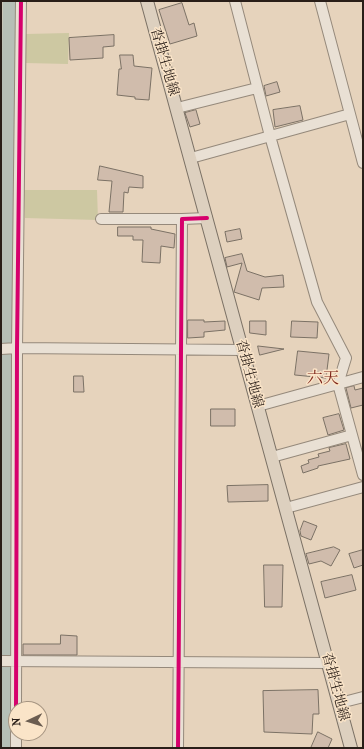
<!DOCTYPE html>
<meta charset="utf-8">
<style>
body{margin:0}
#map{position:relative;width:364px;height:749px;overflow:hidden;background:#e6d3bc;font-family:"IM FELL French Canon",serif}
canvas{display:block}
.frame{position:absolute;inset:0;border:2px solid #291e18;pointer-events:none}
.north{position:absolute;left:8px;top:701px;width:40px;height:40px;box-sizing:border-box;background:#fae4c8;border:1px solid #a69582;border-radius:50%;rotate:266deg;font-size:11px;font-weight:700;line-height:16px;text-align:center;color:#291e18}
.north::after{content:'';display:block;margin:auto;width:14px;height:18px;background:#6b5d51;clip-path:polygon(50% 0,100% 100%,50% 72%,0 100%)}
</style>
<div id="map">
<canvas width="364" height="749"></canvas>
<div class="frame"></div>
<div class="north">N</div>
</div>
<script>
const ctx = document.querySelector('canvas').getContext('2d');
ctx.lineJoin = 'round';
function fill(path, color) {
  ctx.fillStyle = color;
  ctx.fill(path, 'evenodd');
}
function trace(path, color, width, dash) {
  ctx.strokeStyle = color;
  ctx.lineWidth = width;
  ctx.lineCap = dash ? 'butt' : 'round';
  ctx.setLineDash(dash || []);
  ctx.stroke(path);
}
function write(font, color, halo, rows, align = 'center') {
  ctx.font = font + ' "IM FELL French Canon","Noto Serif JP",serif';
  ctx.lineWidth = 3;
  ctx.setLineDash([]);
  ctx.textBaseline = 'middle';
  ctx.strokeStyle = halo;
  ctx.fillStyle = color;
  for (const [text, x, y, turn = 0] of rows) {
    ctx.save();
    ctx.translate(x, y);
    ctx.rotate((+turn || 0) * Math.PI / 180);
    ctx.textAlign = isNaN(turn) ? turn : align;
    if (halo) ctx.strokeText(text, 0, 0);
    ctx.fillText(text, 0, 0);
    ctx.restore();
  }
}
const green = new Path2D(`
 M69,33L68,64L26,63V34Z
 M24,190H97L98,220L25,218Z`);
const river = new Path2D(`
 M5,748L11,1`);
const building = new Path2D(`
 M182,3L189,25L194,23L197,36L170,44L159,10Z
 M114,35V46L103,47V58L70,60L69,38Z
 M120,55H133L134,66L152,68L149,100L135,99V97L117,95L119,69H121Z
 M277,82L280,92L266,96L264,86Z
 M300,106L303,120L275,127L273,110Z
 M196,110L200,124L190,127L185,113Z
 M100,166L143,176V188L129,187L128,193L124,192L123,212H109L112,181L98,180Z
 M118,227H151V229L175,234L174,248L161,246L160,263L142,262L143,240H133V236H118Z
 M240,229L242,239L227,242L225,232Z
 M242,254L247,271L265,277L283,275L284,287L262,288L259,300L234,292L242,263L227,267L225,258Z
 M188,320H204V322L225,321V330L204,332V337L188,338Z
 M250,321H266V335L250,333Z
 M292,321L318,322L317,338L291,337Z
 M258,346L284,349L260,355Z
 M298,351L329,354L326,378L295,375Z
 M74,376H83L84,392H74Z
 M354,386L355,390L363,388V405L351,408L346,388Z
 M211,409H235V426H211Z
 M339,414L344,430L328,435L323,418Z
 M346,444L350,459L318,466V468L303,473L301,466L309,463L308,460L319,457L318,454L330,451L329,448Z
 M268,485V501L228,502L227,486Z
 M304,521L317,526L311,540L301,536L300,531Z
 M334,547L340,550L331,566L321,561L309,564L306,554Z
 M363,550V565L354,568L349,554Z
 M264,565H283L282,607H265Z
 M352,575L356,590L325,598L321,582Z
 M61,635L77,636V655H23V644H60Z
 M318,690L319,714H313L312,734L264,732L263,691Z
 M318,732L332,739L328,748H311Z`);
const minor = new Path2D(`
 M235,1L270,136L317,302L346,358L338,384L363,475
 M320,1L363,163
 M177,108L257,88
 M191,158L350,114
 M101,219H182
 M1,349L17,348L243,350
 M258,406L363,377
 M272,457L352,435
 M286,508L363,487
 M1,661L328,663
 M340,703L363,697
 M16,709L17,348L21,1
 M16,748V733
 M178,748L182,219L207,218`);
const major = new Path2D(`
 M147,1L351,748`);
const cycleway = new Path2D(`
 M16,709L17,348L21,1
 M178,748L182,219L207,218`);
const streetNames = [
 ["沓掛生地線",164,62,74],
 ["沓掛生地線",249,374,75],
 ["沓掛生地線",335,687,75]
];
const quarterNames = [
 ["六天",323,379]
];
fill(green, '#cdc8a2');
trace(river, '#b6bfb6', 17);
fill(building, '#d0bcac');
trace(building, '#7b7165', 1);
trace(minor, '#95897b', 12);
trace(major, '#7b7165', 14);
trace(minor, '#e9e0d4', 10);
trace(major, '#ddd0bf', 12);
trace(cycleway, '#d6006c', 4);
write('14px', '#291e18', '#fae4c8', streetNames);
write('16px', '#7a1f14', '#fae4c8', quarterNames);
</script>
